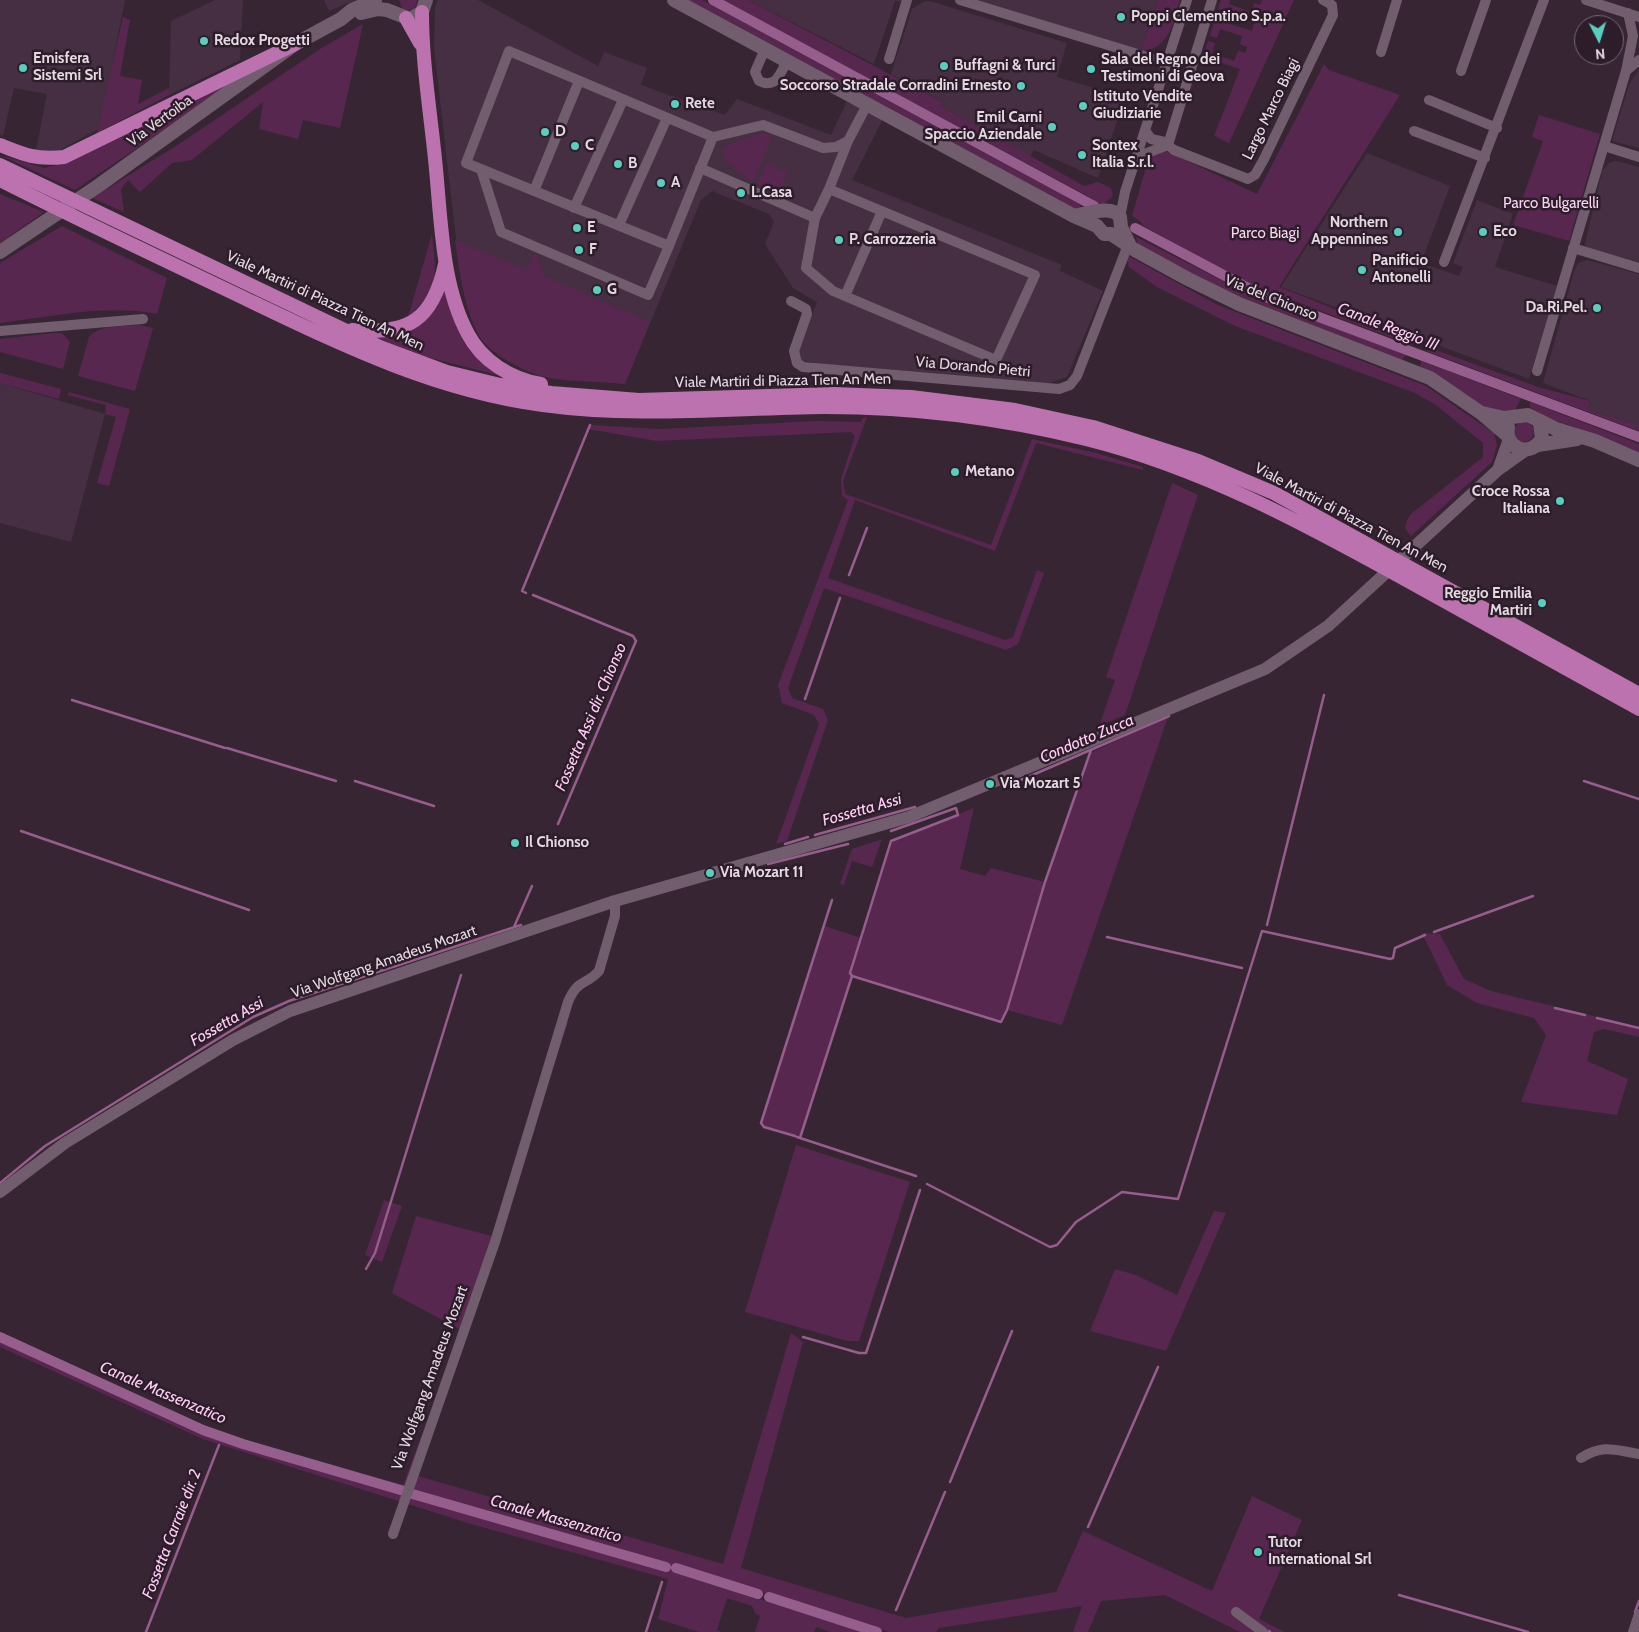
<!DOCTYPE html>
<style>
body{margin:0}
#map{position:relative;width:1639px;height:1632px;overflow:hidden;background:#372534;font-family:Cabin,sans-serif}
canvas{display:block}
.north{position:absolute;left:1574px;top:15px;width:50px;height:50px;box-sizing:border-box;background:#2d1c2a;border:1px solid #766773;border-radius:50%;rotate:175deg;font-size:14px;font-weight:700;line-height:20px;text-align:center;color:#e4d8e1}
.north::after{content:'';display:block;margin:auto;width:18px;height:22px;background:#59cebe;clip-path:polygon(50% 0,100% 100%,50% 72%,0 100%)}
</style>
<div id="map">
<canvas width="1639" height="1632"></canvas>
<div class="north">N</div>
</div>
<script>
const ctx = document.querySelector('canvas').getContext('2d');
ctx.lineJoin = 'round';
function fill(path, color) {
  ctx.fillStyle = color;
  ctx.fill(path, 'evenodd');
}
function trace(path, color, width, dash) {
  ctx.strokeStyle = color;
  ctx.lineWidth = width;
  ctx.lineCap = dash ? 'butt' : 'round';
  ctx.setLineDash(dash || []);
  ctx.stroke(path);
}
function write(font, color, halo, rows, align = 'center') {
  ctx.font = font + ' Cabin,sans-serif';
  ctx.lineWidth = 5;
  ctx.setLineDash([]);
  ctx.textBaseline = 'middle';
  ctx.strokeStyle = halo;
  ctx.fillStyle = color;
  for (const [text, x, y, turn = 0] of rows) {
    ctx.save();
    ctx.translate(x, y);
    ctx.rotate((+turn || 0) * Math.PI / 180);
    ctx.textAlign = isNaN(turn) ? turn : align;
    if (halo) ctx.strokeText(text, 0, 0);
    ctx.fillText(text, 0, 0);
    ctx.restore();
  }
}
const built = new Path2D(`
 M0,0H125L100,128L60,150L44,152L36,150L47,94L14,88L3,136L0,135Z
 M215,0H243L240,60L169,95L171,21Z
 M324,0H355L329,11Z
 M438,0H478L598,66L604,52L647,68L641,85L725,115L737,99L831,135L847,101L883,119L852,180L1062,265L1060,271L1103,291L1067,377L1049,383L824,364L799,360L798,352L817,302L793,288L765,244L774,222L769,214L712,191L701,200L625,384L542,376L519,367L482,340L469,309L460,273L434,48L435,7Z
 M748,0H903L902,2L895,1L874,64Z
 M971,0H1158L1141,51Z
 M930,1L1067,43L1057,77L1125,97L1098,178L1034,150L1030,157L941,106L943,102L891,74L912,9L923,2Z
 M1639,69V148L1612,141L1629,85Z
 M1367,153L1450,186L1421,263L1459,276L1463,267L1453,263L1477,200L1513,214L1495,267L1557,286L1529,379L1281,287Z
 M1616,161L1639,167V262L1588,248L1585,244L1602,171L1609,163Z
 M1587,260L1639,274V425L1588,410L1590,401L1543,383L1574,272L1578,263Z
 M0,383L105,414L71,542L0,523Z`);
const green = new Path2D(`
 M399,0H417C417,9 410,13 402,8Z
 M682,0H702L1079,204L1083,210L1074,212Z
 M722,0H748L943,102L941,106L1084,186L1098,182L1111,188L1113,196L1104,204H1097L1093,199Z
 M1158,0H1180C1173,23 1170,49 1141,51Z
 M1221,0H1230L1229,4L1251,12L1254,3L1260,5L1262,0H1294L1229,143L1214,136L1240,69L1203,57L1208,41L1215,43L1212,53L1234,61L1238,51L1246,53L1247,47L1240,44L1242,36L1220,29L1217,38L1210,36L1215,19L1252,31L1255,21L1218,9Z
 M123,17L130,20L120,76L142,80L138,104L169,88V95L97,133Z
 M363,24L340,128L303,120L298,139L259,129L263,102L192,160L172,163L140,192L128,180L121,189L124,212L92,198L176,146L320,49Z
 M1324,64L1329,70L1400,95L1279,287L1411,339L1412,345L1246,283L1142,225L1141,222L1132,216L1149,157L1166,151L1257,194Z
 M255,68L75,190L0,155L44,168L62,164Z
 M1539,115L1600,134L1569,241L1513,225L1543,141L1532,137Z
 M763,133L772,136L753,182L726,161L723,151L729,144Z
 M767,162L777,166L778,169L788,171L779,194L757,184Z
 M0,194L44,212L0,243Z
 M62,226L167,278L157,314C106,304 51,317 0,323V263Z
 M432,234C436,275 441,288 408,317Z
 M1136,237L1253,296L1406,355L1400,362L1239,299L1138,247Z
 M455,240L527,270L534,254L537,255L544,276L650,322L625,384C600,381 563,382 540,376C523,371 492,354 482,340C465,316 459,269 455,240Z
 M1128,256L1218,305L1426,386L1494,433L1497,445L1492,462L1411,536L1405,529L1407,520L1411,514L1483,457V443L1436,405L1415,393L1235,326L1157,287L1129,267L1127,259Z
 M446,285L457,326L468,346L501,376L427,357L371,336L394,335Z
 M140,325L153,328L135,391L78,376L89,337C99,324 125,327 140,325Z
 M54,333H62L70,342L63,369L0,352V339Z
 M1430,348L1538,387L1590,401L1588,410L1639,425V431L1426,351Z
 M1421,361L1521,399L1515,410L1495,414L1420,369Z
 M0,373L61,389L59,399L0,383Z
 M69,392L130,409L109,486L97,483L116,417L105,414L106,405L67,395Z
 M1530,402L1639,444V455L1575,427L1547,418L1530,407Z
 M867,417L843,481L845,494L991,545L1032,439L1096,453L1143,467V470L1036,443L995,551L855,500L828,578L1005,640L1013,637L1037,570L1044,573L1018,644L1006,650L824,588L788,688L792,698L823,709L828,720L787,841L776,844L819,724L814,715L782,703L778,685L848,500L842,496L841,479L855,436L851,432L657,441L588,429L590,425L661,429L816,421L861,422L863,418Z
 M1514 432a10 10 0 1 1 20 0a10 10 0 1 1-20 0Z
 M1172,483L1198,495L1125,715L1099,726L1115,680L1106,677Z
 M1168,717L1062,1025L1007,1010L1001,1022L852,976L800,1138L764,1127L761,1123L825,926L861,938L891,841L974,808L960,869L985,876L991,868L1045,882L1090,753Z
 M882,839L872,867L852,861L844,885L840,884L852,849Z
 M1422,933L1440,934L1464,979L1491,991L1639,1027V1037L1604,1029L1594,1032L1587,1061L1628,1079L1617,1115L1521,1102L1546,1035L1534,1018L1477,1003L1447,985Z
 M559,1020L568,1022L418,1476L723,1564L791,1333L803,1342L741,1568L906,1618L1056,1592L1083,1531L1212,1591L1252,1496L1302,1520L1259,1619L1285,1632H1240L1165,1595L1101,1601L1088,1632H1073L1082,1606L939,1628L936,1632H889L683,1567L678,1568L677,1570L681,1574L863,1632H830L816,1627L814,1632H755L760,1616L755,1613L752,1606L727,1598L717,1630L722,1632H699L658,1619L668,1579L471,1524L203,1439L0,1347V1333L206,1427L241,1439L403,1485L461,1330L392,1293L416,1216L492,1236Z
 M796,1145L910,1182L859,1341H847L745,1312Z
 M384,1200L402,1206L382,1262L365,1255Z
 M1214,1211L1226,1213L1166,1351L1090,1331L1115,1269L1136,1275L1177,1295Z`);
const stream = new Path2D(`
 M849,575L867,528
 M526,593L522,591L590,425
 M533,595L633,636L636,641L558,824
 M805,699L840,598
 M72,700L225,748
 M227,748L336,781
 M355,781L434,806
 M1584,781L1639,799
 M1014,783L1169,716
 M21,831L249,910
 M815,835L915,807
 M785,844L808,837
 M768,864L848,844
 M1267,925L1324,695
 M514,927L532,886
 M1434,932L1533,896
 M1107,937L1242,968
 M852,976L1001,1022L1007,1010L1045,882L1091,750
 M1555,1008L1585,1015
 M1597,1018L1639,1028
 M795,1136L764,1127L761,1123L832,900
 M797,1137L916,1176
 M800,1138L852,976L850,973L891,841L958,815L956,808L891,831
 M0,1183L45,1146L253,1017L289,1001L521,925
 M927,1184L1050,1247L1057,1245L1076,1222L1122,1192L1178,1199L1262,931L1390,959L1393,958L1395,948L1425,935
 M366,1269L375,1253L461,975
 M803,1337L859,1353H866L920,1190
 M950,1482L1012,1331
 M1088,1527L1158,1367
 M1399,1595L1528,1632
 M896,1610L945,1492
 M1635,1612L1639,1601
 M1269,1631L1270,1632
 M146,1632L219,1445
 M646,1632L662,1582`);
const canal = new Path2D(`
 M713,0L1094,206
 M1135,228L1263,296L1639,437
 M0,1337L203,1430L243,1444L404,1491
 M409,1493L666,1567
 M676,1568L758,1594
 M769,1597L877,1632`);
const minor = new Path2D(`
 M960,0L1167,63
 M1212,0L1168,145L1174,150L1248,179L1255,175L1264,159L1333,15L1332,5L1323,0
 M1586,0L1639,17
 M765,49L755,72L759,81C776,89 780,74 787,61
 M1381,52L1397,0
 M889,59L907,0
 M1461,71L1486,0
 M1626,71L1639,60
 M1429,100L1497,128
 M1414,131L1485,158
 M713,137L669,246L466,163L509,51L713,137L763,125L823,148L836,147L848,141L868,103
 M1604,146L1639,157
 M1134,166L1147,153L1168,145L1165,142L1151,139L1145,130
 M700,168L815,218L806,268L833,291L996,360L1035,275L829,189L815,218
 M481,169L501,232L648,295L669,246
 M829,189L848,141
 M534,191L579,81
 M574,208L623,100
 M1120,217L1125,192L1187,0
 M619,225L667,118
 M1573,248L1639,268
 M1444,262L1544,0
 M845,296L882,211
 M791,301L806,309L807,314L794,351L797,363L803,367L1059,389L1070,385L1077,376L1128,245
 M0,331L143,319
 M1537,371L1626,71L1633,36L1628,13
 M1581,1458C1604,1444 1614,1450 1639,1454
 M393,1534L495,1242L568,1002C578,978 586,986 599,971L615,916V901
 M1236,1612L1263,1632
 M1633,1632L1639,1614`);
const tertiary = new Path2D(`
 M1498,470L1509,439
 M0,1192L65,1143L233,1040L290,1011L615,901L909,817L1265,669L1328,626L1498,470L1526,450`);
const secondary = new Path2D(`
 M674,0L1074,216L1097,226L1104,234H1111L1135,250L1188,279L1239,304L1430,378L1481,413L1508,436
 M361,13L378,9L387,10L410,19L422,12L426,0
 M1074,216C1087,214 1112,204 1120,217L1121,227L1130,246
 M0,252L98,186L295,44L341,19L352,10L375,0
 M1482,413L1504,418L1528,415L1556,429L1595,441L1639,460
 M1508,427C1504,450 1532,458 1542,438L1540,423
 M1538,445L1577,439`);
const trunk = new Path2D(`
 M422,12C422,61 430,110 435,159C441,215 441,285 468,334C482,361 511,379 541,384
 M406,18L420,43
 M0,145C24,155 37,160 64,157L295,44
 M0,165L380,347L447,372L500,385L551,393L639,400L834,394L911,397L1015,410L1093,427L1198,461L1274,493L1639,694
 M0,180C81,221 164,260 246,299C342,345 436,391 543,405C637,418 730,408 825,407C913,407 1001,418 1086,439C1202,468 1305,524 1408,581C1485,624 1562,666 1639,709
 M352,330C409,335 433,320 445,264`);
const markers = [
 [1121,17,5,"#59cebe"],
 [204,41,5,"#59cebe"],
 [944,66,5,"#59cebe"],
 [23,68,5,"#59cebe"],
 [1091,69,5,"#59cebe"],
 [1021,86,5,"#59cebe"],
 [675,104,5,"#59cebe"],
 [1083,106,5,"#59cebe"],
 [1052,127,5,"#59cebe"],
 [545,132,5,"#59cebe"],
 [575,146,5,"#59cebe"],
 [1082,155,5,"#59cebe"],
 [618,164,5,"#59cebe"],
 [661,183,5,"#59cebe"],
 [741,193,5,"#59cebe"],
 [577,228,5,"#59cebe"],
 [1398,232,5,"#59cebe"],
 [1483,232,5,"#59cebe"],
 [839,240,5,"#59cebe"],
 [579,250,5,"#59cebe"],
 [1362,270,5,"#59cebe"],
 [597,290,5,"#59cebe"],
 [1597,308,5,"#59cebe"],
 [955,472,5,"#59cebe"],
 [1560,501,5,"#59cebe"],
 [1542,603,5,"#59cebe"],
 [990,784,5,"#59cebe"],
 [515,843,5,"#59cebe"],
 [710,873,5,"#59cebe"],
 [1258,1552,5,"#59cebe"]
];
const poiNames = [
 ["Poppi Clementino S.p.a.",1131,17],
 ["Redox Progetti",214,41],
 ["Emisfera",33,59],
 ["Sistemi Srl",33,76],
 ["Sala del Regno dei",1101,60],
 ["Testimoni di Geova",1101,77],
 ["Buffagni & Turci",954,66],
 ["Soccorso Stradale Corradini Ernesto",1011,86,"right"],
 ["Istituto Vendite",1093,97],
 ["Giudiziarie",1093,114],
 ["Rete",685,104],
 ["Emil Carni",1042,118,"right"],
 ["Spaccio Aziendale",1042,135,"right"],
 ["D",555,132],
 ["C",585,146],
 ["Sontex",1092,146],
 ["Italia S.r.l.",1092,163],
 ["B",628,164],
 ["A",671,183],
 ["L.Casa",751,193],
 ["Northern",1388,223,"right"],
 ["Appennines",1388,240,"right"],
 ["E",587,228],
 ["Eco",1493,232],
 ["P. Carrozzeria",849,240],
 ["F",589,250],
 ["Panificio",1372,261],
 ["Antonelli",1372,278],
 ["G",607,290],
 ["Da.Ri.Pel.",1587,308,"right"],
 ["Metano",965,472],
 ["Croce Rossa",1550,492,"right"],
 ["Italiana",1550,509,"right"],
 ["Reggio Emilia",1532,594,"right"],
 ["Martiri",1532,611,"right"],
 ["Via Mozart 5",1000,784],
 ["Il Chionso",525,843],
 ["Via Mozart 11",720,873],
 ["Tutor",1268,1543],
 ["International Srl",1268,1560]
];
const streetNames = [
 ["Largo Marco Biagi",1271,109,-64],
 ["Via Vertoiba",160,121,-36],
 ["Via del Chionso",1271,298,22],
 ["Viale Martiri di Piazza Tien An Men",325,301,25],
 ["Via Dorando Pietri",973,367,5],
 ["Viale Martiri di Piazza Tien An Men",783,381,-1],
 ["Viale Martiri di Piazza Tien An Men",1351,518,28],
 ["Via Wolfgang Amadeus Mozart",384,962,-19],
 ["Via Wolfgang Amadeus Mozart",430,1378,-70]
];
const parkNames = [
 ["Parco Bulgarelli",1551,204],
 ["Parco Biagi",1265,234]
];
const waterNames = [
 ["Canale Reggio III",1388,327,21],
 ["Fossetta Assi dir. Chionso",591,717,-67],
 ["Condotto Zucca",1087,739,-23],
 ["Fossetta Assi",862,810,-16],
 ["Fossetta Assi",227,1022,-30],
 ["Canale Massenzatico",163,1393,23],
 ["Canale Massenzatico",556,1519,16],
 ["Fossetta Carraie dir. 2",172,1534,-69]
];
fill(built, '#462f42');
fill(green, '#582750');
trace(stream, '#965e8c', 2.5);
trace(canal, '#965e8c', 10);
trace(minor, '#715d6d', 10);
trace(tertiary, '#715d6d', 12);
trace(secondary, '#715d6d', 14);
trace(trunk, '#bc72ae', 14);
for (const [x, y, r, color] of markers) {
  const dot = new Path2D();
  dot.arc(x, y, r, 0, 2 * Math.PI);
  ctx.fillStyle = color;
  ctx.fill(dot);
  trace(dot, '#2d1c2a', 2);
}
write('bold 15px', '#e4d8e1', '#2d1c2a', poiNames, 'left');
write('15px', '#e4d8e1', '#2d1c2a', streetNames);
write('15px', '#f7d5ef', '#2d1c2a', parkNames);
write('italic 16px', '#feccf4', '#2d1c2a', waterNames);
</script>
